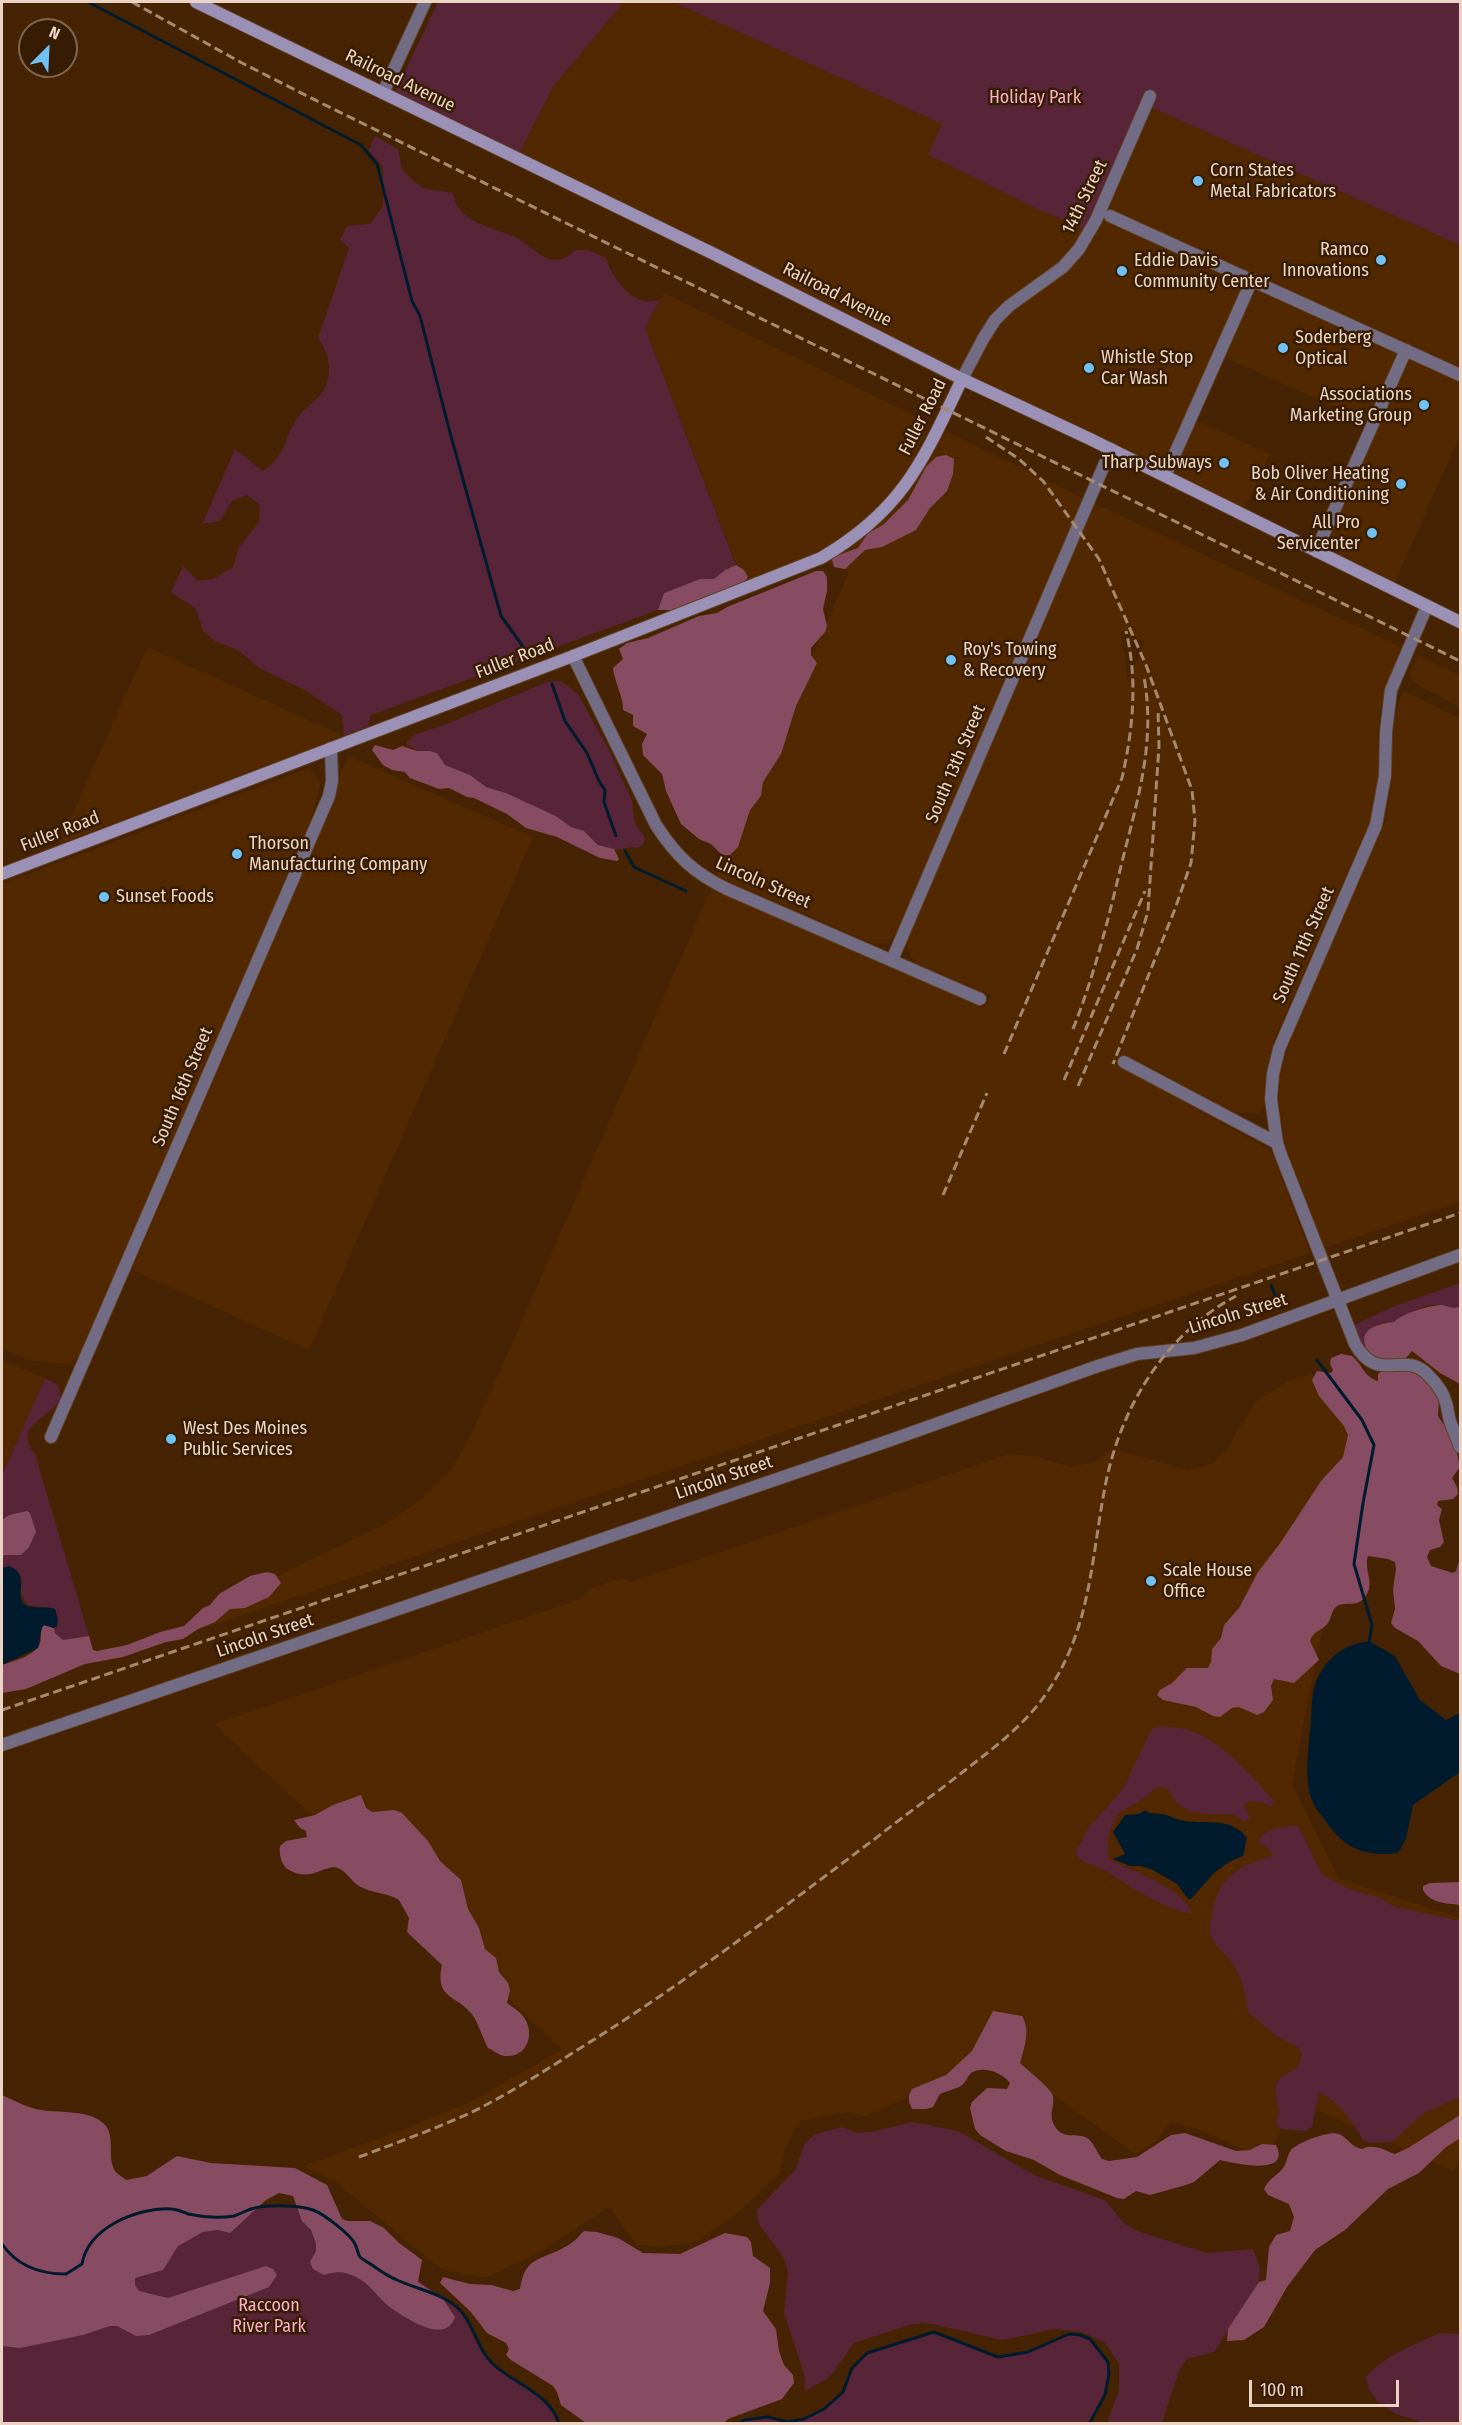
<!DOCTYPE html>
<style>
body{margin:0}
#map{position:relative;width:1462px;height:2425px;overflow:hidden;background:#462302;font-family:"Fira Sans Condensed",sans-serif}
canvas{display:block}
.frame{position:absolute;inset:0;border:3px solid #ebd4c3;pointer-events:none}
.north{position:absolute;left:18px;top:18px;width:60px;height:60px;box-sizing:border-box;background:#371c04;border:2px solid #7f6650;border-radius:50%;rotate:24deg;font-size:16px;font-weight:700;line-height:24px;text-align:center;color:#ebd4c3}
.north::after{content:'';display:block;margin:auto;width:21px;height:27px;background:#71c1f4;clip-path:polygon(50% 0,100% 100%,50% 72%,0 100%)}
.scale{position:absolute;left:1249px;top:2380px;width:150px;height:27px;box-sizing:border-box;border:3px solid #ebd4c3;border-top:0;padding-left:8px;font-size:18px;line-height:21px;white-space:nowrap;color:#ebd4c3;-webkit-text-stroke:4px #371c04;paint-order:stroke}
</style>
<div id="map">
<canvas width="1462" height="2425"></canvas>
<div class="frame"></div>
<div class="north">N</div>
<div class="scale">100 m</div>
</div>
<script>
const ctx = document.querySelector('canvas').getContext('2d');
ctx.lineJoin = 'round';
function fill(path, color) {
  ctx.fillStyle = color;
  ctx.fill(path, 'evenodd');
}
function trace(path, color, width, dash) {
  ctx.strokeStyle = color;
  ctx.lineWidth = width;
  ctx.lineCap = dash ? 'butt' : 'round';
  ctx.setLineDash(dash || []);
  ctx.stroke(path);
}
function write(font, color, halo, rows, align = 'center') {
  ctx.font = font + ' "Fira Sans Condensed",sans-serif';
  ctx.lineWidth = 5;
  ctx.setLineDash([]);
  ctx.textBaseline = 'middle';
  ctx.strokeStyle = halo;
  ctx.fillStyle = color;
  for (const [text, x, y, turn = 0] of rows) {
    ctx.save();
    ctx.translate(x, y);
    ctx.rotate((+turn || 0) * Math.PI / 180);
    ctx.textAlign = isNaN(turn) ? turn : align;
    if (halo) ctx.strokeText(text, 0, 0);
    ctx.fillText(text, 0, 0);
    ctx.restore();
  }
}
const built = new Path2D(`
 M622,2H673L942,124L929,156L1084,229L1141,103L1460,245V435L1392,589L1316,551L1373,424L1219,355L1191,418L1270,454L1242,514L517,158L553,87L619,8Z
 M664,293L930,423L910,468L900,484L875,513L845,537L811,557L744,584L645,328Z
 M946,431L1083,498L897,933L886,943H872L716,876L849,572L826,562L865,536L888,515L917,479Z
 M1094,503L1401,647L1380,709L1378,732V779L1370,821L1274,1040L1268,1064L1263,1110L1259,1113L1234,1112L1131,1057L1127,1071L1271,1150L1310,1253L186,1634L191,1622L289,1570L387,1523L419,1501L452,1468L468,1440L500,1371L711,889L985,1008L991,995L918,964L910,956L907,941ZM1120,631L1145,641L1128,680L1125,656Z
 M147,647L344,736L59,844L92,770Z
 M1418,655L1460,675V707L1420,686L1411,678L1410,672Z
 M1403,693H1408L1460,719V1202L1324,1248L1285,1144L1279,1104L1280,1077L1291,1036L1386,819L1392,782L1393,726L1400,697Z
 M348,756L533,837L309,1350L132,1270L335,799L340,775Z
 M309,768L318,777L320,786L310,822L79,1356L74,1361L67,1364L27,1360L2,1348V884Z
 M2,1360L45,1378L2,1475Z
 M1311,1374L1334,1394L1360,1436L1292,1783L1338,1878L1460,1918V2157L1454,2171L1294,2100L1268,2159L1189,2126L1171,2122L1154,2143L1135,2154L1001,2057L865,2116L848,2112L800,2121L786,2145L781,2172L733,2217L693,2243L664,2247L637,2245L609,2207L542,2251L486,2278L441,2269L337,2183L303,2166L407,2128L474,2100L562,2049L214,1724L583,1598L588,1589L622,1578L631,1582L1009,1454L1037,1457L1071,1467L1097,1461L1112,1448L1188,1470L1211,1464L1226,1451L1255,1402L1289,1381Z`);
const green = new Path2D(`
 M438,2H622L619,8L553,87L517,158L392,98Z
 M673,2H1460V245L1141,103L1084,229L1035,208L928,155L942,124Z
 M375,136L398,149L402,169L410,178L423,188L453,193C457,223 491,226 515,237C527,242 537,256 550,259C561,262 569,256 575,250H588L606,258C611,274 626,298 645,301C649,302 656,301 660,300L645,328L736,565L725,570L714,579H700L664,593L658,610L371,715L368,726L344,736L342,715L303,689L259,668L238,650L216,642L203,631L196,609L171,592L183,566L198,581L213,579L233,567L239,547L259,522L260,505L247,495L232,501L220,521L202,524L235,449L263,471C286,456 284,437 298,417C304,408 315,402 321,394C334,377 330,354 318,338L349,248L340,240L347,226L370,224L383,206V167L369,150Z
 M561,681L578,694L610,752L632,801L635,824L645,837L644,844L638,848L631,847L617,850L598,845L584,831L571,827L556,816L506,793L486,787L470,775L445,765L437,753L430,751H417L406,743L416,734L444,725L547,682Z
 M1460,1283V1307C1451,1310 1442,1305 1432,1305C1426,1305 1398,1318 1394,1322C1381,1323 1370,1325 1364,1337L1368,1351L1364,1354L1350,1327L1392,1307Z
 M45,1378L58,1385L61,1397C53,1419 11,1423 35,1454L89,1636L63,1640L55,1633L54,1628L57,1626L51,1608L27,1605L20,1591L21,1576L9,1566L2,1568L3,1555H21L34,1524L27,1511L9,1515L2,1520V1475Z
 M1160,1726C1169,1727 1180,1727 1188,1730C1220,1738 1254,1779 1275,1802L1270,1807L1264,1803L1250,1801L1244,1805L1250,1819L1244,1821L1232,1814H1204L1190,1811L1178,1805L1167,1788C1154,1785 1152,1791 1143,1799C1136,1805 1124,1808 1118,1815C1108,1827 1105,1846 1110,1860C1131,1870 1186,1890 1192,1914C1157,1907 1128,1884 1098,1867C1092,1865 1085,1864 1080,1859C1077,1857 1077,1855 1076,1851L1089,1827L1123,1789L1149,1734L1153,1728Z
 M1298,1825L1321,1872L1326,1877L1352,1890L1380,1898L1393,1906L1460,1921V2097L1424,2113L1392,2142L1370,2143L1363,2140C1354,2123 1337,2099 1319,2093L1312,2127L1305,2131L1282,2129L1276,2125L1279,2112L1275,2091L1276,2084L1280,2078L1298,2067L1302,2055L1299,2048L1275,2035L1248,2012C1245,1993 1242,1976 1230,1960C1225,1953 1216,1947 1212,1939C1208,1932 1211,1923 1212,1916C1217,1876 1238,1866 1273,1856L1270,1850L1258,1841C1266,1827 1283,1827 1298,1825Z
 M913,2122L958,2131L1036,2176L1105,2200L1124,2223L1137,2231L1207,2253L1253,2249L1260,2268L1259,2282L1214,2352L1187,2359L1179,2371L1162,2423H1107L1119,2390V2363L1104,2342L1081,2332L1056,2329L1002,2340L936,2325L922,2323L909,2325L854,2343L829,2378L805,2391V2377L784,2313L788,2272L784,2258L758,2223L757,2210L795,2170L805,2143L815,2134L843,2127L857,2133L871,2132Z
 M295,2205L316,2211L458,2308C471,2327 477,2351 495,2366C516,2383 552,2395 559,2423H2V2244L253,2208Z
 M934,2332C947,2337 960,2341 973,2346C981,2350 989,2356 998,2357C1037,2360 1080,2304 1106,2360C1116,2381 1101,2407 1089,2423H738L744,2420L768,2417L788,2422L804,2419L824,2409L843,2392L852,2368L867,2353Z
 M1440,2333L1460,2334V2423H1423L1396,2414L1378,2402L1369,2390L1366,2377C1387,2354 1413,2345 1440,2333Z`);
const forest = new Path2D(`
 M946,455L954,459L953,474L947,491L930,508L916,530L882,547L865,550L845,569L834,567L832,560L833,557L858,548L868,533L883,525L908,500L926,467L936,457Z
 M736,565L744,570L748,577L741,586L678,610H658L664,593L700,579H714L725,570Z
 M816,571H823L827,577V591L823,609L827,626L825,632L811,648V655L817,663L796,706L781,754L763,782L761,796L750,810L738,847L730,855H722L711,844L699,839L681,824L666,791L662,774L643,755L642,744L647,734L633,726V715L623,710C624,699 614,680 613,668L623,659L619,649L627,643L648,638L699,616L717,613L727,607Z
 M375,745L393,750L402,746L417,751H430L437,753L445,765L470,775L486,787L506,793L556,816L571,827L584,831L598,845L614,849L619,859L617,861L600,858L557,837L526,828L507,814L474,798L467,797L449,788L439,789L410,778L405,772L392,770L383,765L372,750Z
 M1442,1305L1453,1308L1460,1307V1384L1440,1373L1412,1351L1406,1358L1385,1362L1367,1354C1367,1349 1364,1344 1364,1339C1365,1326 1384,1323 1394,1322C1401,1314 1430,1305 1442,1305Z
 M1341,1354L1352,1356C1362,1364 1364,1377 1378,1381V1374L1386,1367C1410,1369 1428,1375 1439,1398L1438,1416L1454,1440L1460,1467L1452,1478L1457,1487L1458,1494L1453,1499L1438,1501L1437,1505L1442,1509L1439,1520L1444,1542L1440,1547L1430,1550L1427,1557L1431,1566L1453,1573L1456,1571L1460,1558V1674L1441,1666L1418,1641L1395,1628L1391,1623L1395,1609L1393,1589L1396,1569L1395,1562L1388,1559L1368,1556C1363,1569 1376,1584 1365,1597C1358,1607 1348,1602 1339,1605C1332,1608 1332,1616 1329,1621C1324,1631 1314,1629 1310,1641L1319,1660L1294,1683L1274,1679L1271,1686L1273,1700L1264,1712L1257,1715L1239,1707L1232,1708L1220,1717L1213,1716L1196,1707L1163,1700L1157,1695L1160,1690L1172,1683L1187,1668H1208L1211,1662L1212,1649L1221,1638L1224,1625L1239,1608L1258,1572L1281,1542L1321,1481L1343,1457L1348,1435L1344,1426L1319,1396L1312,1380L1317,1371L1331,1373L1333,1370L1330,1364L1331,1358Z
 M27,1511L30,1513L36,1532L29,1547L21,1555H4L2,1559V1520L9,1515Z
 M267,1572L275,1574L281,1583L269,1597L245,1608L230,1609L215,1622L198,1629L183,1639L166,1642L123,1657L85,1664L26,1689L2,1693V1665C13,1661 36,1656 40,1643C42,1636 39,1631 44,1625L54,1628L55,1633L63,1640L89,1636L93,1650L97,1651L127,1645L160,1632L184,1626L203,1608L210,1605L219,1594L250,1576Z
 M361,1795L366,1808L372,1812L394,1810L402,1813L428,1841L440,1861L461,1880L468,1909L479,1928L485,1949L496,1958L499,1972L508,1983L510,1990L507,2003C512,2007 518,2010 522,2015C536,2030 529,2058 505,2056C500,2056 493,2050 488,2048C483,2038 479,2026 474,2017C459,1994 434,2001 442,1965L407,1932L409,1918L399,1900C387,1892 372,1894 359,1886C352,1882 346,1871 338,1868C326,1863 310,1883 289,1870C281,1865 279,1855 280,1846L286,1841L307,1837L306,1831L300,1828L294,1820L315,1815L333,1805Z
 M1460,1882V1905C1446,1903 1431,1904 1423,1890V1886L1430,1883Z
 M993,2011L1022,2016C1031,2031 1024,2048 1020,2063C1027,2070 1051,2088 1053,2096C1055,2107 1047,2115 1056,2128C1064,2139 1075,2133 1085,2137C1093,2140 1097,2153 1102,2159L1109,2161L1137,2157L1171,2135L1185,2133L1236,2151L1250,2150L1262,2144L1276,2145C1292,2177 1233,2163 1220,2160L1194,2182L1186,2185L1150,2195L1136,2191L1124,2199L1117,2198L1060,2175L1034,2160L1006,2151L980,2135L975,2129L970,2108L972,2102L987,2088L1007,2089L1010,2083C1003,2073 983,2065 971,2073C968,2076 966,2082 962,2085C957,2089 946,2091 940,2094L933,2107L926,2109H912L909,2102V2095L912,2089L946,2075L972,2051Z
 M2,2095C13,2100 24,2106 36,2109C56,2114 92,2108 106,2126C115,2138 107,2158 115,2171C117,2174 123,2177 126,2180L147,2176L177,2156L211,2163L295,2168L327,2185L342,2219L348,2221H370L384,2228L399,2243L422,2260L418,2282L443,2299L455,2317C446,2345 407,2319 391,2308C378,2299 371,2284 356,2277C344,2271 337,2271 324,2275L313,2269L310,2262L316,2251V2244L311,2230L302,2221L293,2196L279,2193L266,2200L230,2233L218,2230L203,2232L178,2246L163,2270L135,2278V2285L139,2291L168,2298L266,2266L273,2269L277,2275L269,2287L149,2335L136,2336L117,2326H110L83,2335L20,2348L2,2346Z
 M1460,2115V2138L1445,2148L1419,2173L1388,2189L1345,2230L1315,2250L1287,2287L1264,2327L1244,2340L1227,2341L1228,2329L1259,2282L1266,2280L1269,2247L1276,2235L1290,2231L1294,2217L1289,2204L1268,2195L1264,2189C1268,2179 1277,2176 1283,2168C1287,2163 1287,2155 1291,2150C1297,2143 1329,2130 1339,2134C1348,2138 1351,2147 1362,2149C1373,2143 1384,2150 1395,2154L1408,2148Z
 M584,2231L597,2232L618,2238L643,2253L680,2254L725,2233L747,2237L751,2242L753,2256L770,2268V2283L763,2311L776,2329L779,2351L784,2365L793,2375L794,2383L782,2399L728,2419L724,2423H586L561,2405L557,2392L553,2386L511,2360L506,2355L509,2349L506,2343L487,2333L470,2311L440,2283L443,2277L470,2284L491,2285L513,2291L520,2289C525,2256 540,2261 565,2247C572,2244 578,2237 584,2231Z`);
const water = new Path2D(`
 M9,1566C32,1574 12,1599 27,1606C33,1608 45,1607 51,1608L55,1609L58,1619L57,1626L54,1628L44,1625L42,1627L38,1648L2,1665V1568Z
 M1369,1641L1395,1656L1420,1700L1446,1720L1460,1713V1772L1413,1805L1406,1839L1398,1853C1363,1857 1344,1848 1324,1819C1317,1810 1311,1802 1309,1790C1305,1768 1309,1744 1311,1721C1312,1705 1311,1686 1321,1672C1332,1653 1348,1644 1369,1641Z
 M1145,1810C1151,1815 1155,1813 1163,1814C1170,1816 1177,1820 1185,1821C1207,1824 1232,1817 1247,1838L1243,1856L1229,1862L1215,1872L1191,1899H1188L1177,1884L1151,1869L1141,1866H1130L1113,1859L1125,1854L1113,1832L1125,1815L1139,1814Z`);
const stream = new Path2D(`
 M88,2L361,145L377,164L412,301L420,316L449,429L501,616L524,648
 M552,684L565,721L587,753L599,781L605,790L604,802L616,836
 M625,851L634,867L686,891
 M1271,1285L1281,1308
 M1317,1360L1362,1420L1374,1445L1363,1503L1354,1564L1372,1625L1369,1642
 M2,2244C17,2266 40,2274 66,2274L82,2264C88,2228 137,2207 171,2209C177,2209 183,2212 188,2214C202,2217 220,2218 234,2216C240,2214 245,2211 251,2209C266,2204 298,2205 313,2210C324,2214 351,2235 355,2244C357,2248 358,2254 360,2257C363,2260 368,2262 372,2265C379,2270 387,2276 395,2279C415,2289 439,2292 457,2307C474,2322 476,2348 493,2364C514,2384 551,2394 559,2424
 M738,2424L744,2420L768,2417L788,2422L804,2419L824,2409L843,2392L852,2368L867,2353L934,2332L998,2357L1028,2352L1069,2334L1080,2335L1090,2339L1108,2362L1109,2374L1105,2395L1089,2424`);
const street = new Path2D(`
 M383,93L425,2
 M1110,216L1460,375
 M962,379L983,339L995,320L1009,306L1063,267L1079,249L1096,220L1150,96
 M1165,476L1252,280
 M1316,551L1406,350
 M1427,606L1391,690L1386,732L1385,776L1376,825L1279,1049L1273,1074L1271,1099L1277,1143L1281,1155L1355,1344C1379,1386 1404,1348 1429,1376C1436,1383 1444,1394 1446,1403C1448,1409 1448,1415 1450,1421C1453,1430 1457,1438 1460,1447
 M573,656L656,825C676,856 694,873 727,889L980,999
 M892,960L1111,449
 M1124,1062L1277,1143
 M51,1437L329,796L332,781L331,748
 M2,1745L891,1440L1098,1366L1137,1354L1194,1348L1242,1335L1460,1255`);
const secondary = new Path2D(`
 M196,2L716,255L962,379L1090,439L1460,622
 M2,874L573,656L821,558C903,510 923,461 962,379`);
const rail = new Path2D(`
 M132,2L242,63L323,104L1460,661
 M986,437L1019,459L1043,481L1099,559L1146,665L1192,790L1195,821L1191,863L1175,909L1113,1064
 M1073,1029C1094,976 1108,921 1121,866C1137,801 1156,744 1144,677
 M1004,1054L1122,778C1133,729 1138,680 1126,631
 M1064,1080L1145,891
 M1078,1086L1137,949L1148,911L1159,746L1158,709
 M943,1195L987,1093
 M2,1710L1460,1213
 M359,2157C396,2143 432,2130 468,2114C505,2096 540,2074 574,2052C680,1987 777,1912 876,1838C905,1815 935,1794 964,1771C995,1747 1026,1724 1048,1691C1091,1627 1091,1560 1105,1487C1120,1408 1164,1335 1236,1296`);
const markers = [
 [1198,181,6,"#71c1f4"],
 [1381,260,6,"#71c1f4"],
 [1122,271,6,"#71c1f4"],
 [1283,348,6,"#71c1f4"],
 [1089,368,6,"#71c1f4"],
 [1424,405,6,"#71c1f4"],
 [1224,463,6,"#71c1f4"],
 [1401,484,6,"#71c1f4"],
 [1372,533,6,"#71c1f4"],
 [951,660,6,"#71c1f4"],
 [237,854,6,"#71c1f4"],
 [104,897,6,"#71c1f4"],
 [171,1439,6,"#71c1f4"],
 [1151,1581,6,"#71c1f4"]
];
const streetNames = [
 ["Railroad Avenue",400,81,26],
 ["14th Street",1085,197,-64],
 ["Railroad Avenue",837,295,27],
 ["Fuller Road",923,417,-63],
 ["Fuller Road",515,659,-21],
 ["South 13th Street",956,764,-67],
 ["Fuller Road",60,832,-21],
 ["Lincoln Street",763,883,24],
 ["South 11th Street",1304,945,-66],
 ["South 16th Street",183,1087,-67],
 ["Lincoln Street",1238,1314,-17],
 ["Lincoln Street",724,1478,-19],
 ["Lincoln Street",265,1636,-19]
];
const parkNames = [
 ["Holiday Park",1035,98],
 ["Raccoon",269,2306],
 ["River Park",269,2327]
];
const poiNames = [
 ["Corn States",1210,171],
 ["Metal Fabricators",1210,192],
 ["Ramco",1369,250,"right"],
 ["Innovations",1369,271,"right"],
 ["Eddie Davis",1134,261],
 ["Community Center",1134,282],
 ["Soderberg",1295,338],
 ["Optical",1295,359],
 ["Whistle Stop",1101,358],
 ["Car Wash",1101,379],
 ["Associations",1412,395,"right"],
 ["Marketing Group",1412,416,"right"],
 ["Tharp Subways",1212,463,"right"],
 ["Bob Oliver Heating",1389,474,"right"],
 ["& Air Conditioning",1389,495,"right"],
 ["All Pro",1360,523,"right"],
 ["Servicenter",1360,544,"right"],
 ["Roy's Towing",963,650],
 ["& Recovery",963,671],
 ["Thorson",249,844],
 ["Manufacturing Company",249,865],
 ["Sunset Foods",116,897],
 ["West Des Moines",183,1429],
 ["Public Services",183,1450],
 ["Scale House",1163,1571],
 ["Office",1163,1592]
];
fill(built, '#512800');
fill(green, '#572438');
fill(forest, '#874c61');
fill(water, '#001b2d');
trace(stream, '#001b2d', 3);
trace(street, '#603f21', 14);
trace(secondary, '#603f21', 14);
trace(street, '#736c85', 12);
trace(secondary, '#9b90b6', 12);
trace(rail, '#a58971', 3, [9, 4.5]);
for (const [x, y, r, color] of markers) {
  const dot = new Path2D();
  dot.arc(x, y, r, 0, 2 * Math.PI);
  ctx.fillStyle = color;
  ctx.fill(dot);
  trace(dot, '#371c04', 2);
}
write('18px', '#ebd4c3', '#371c04', streetNames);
write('18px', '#f8aec6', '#371c04', parkNames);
write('18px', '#ebd4c3', '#371c04', poiNames, 'left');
</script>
